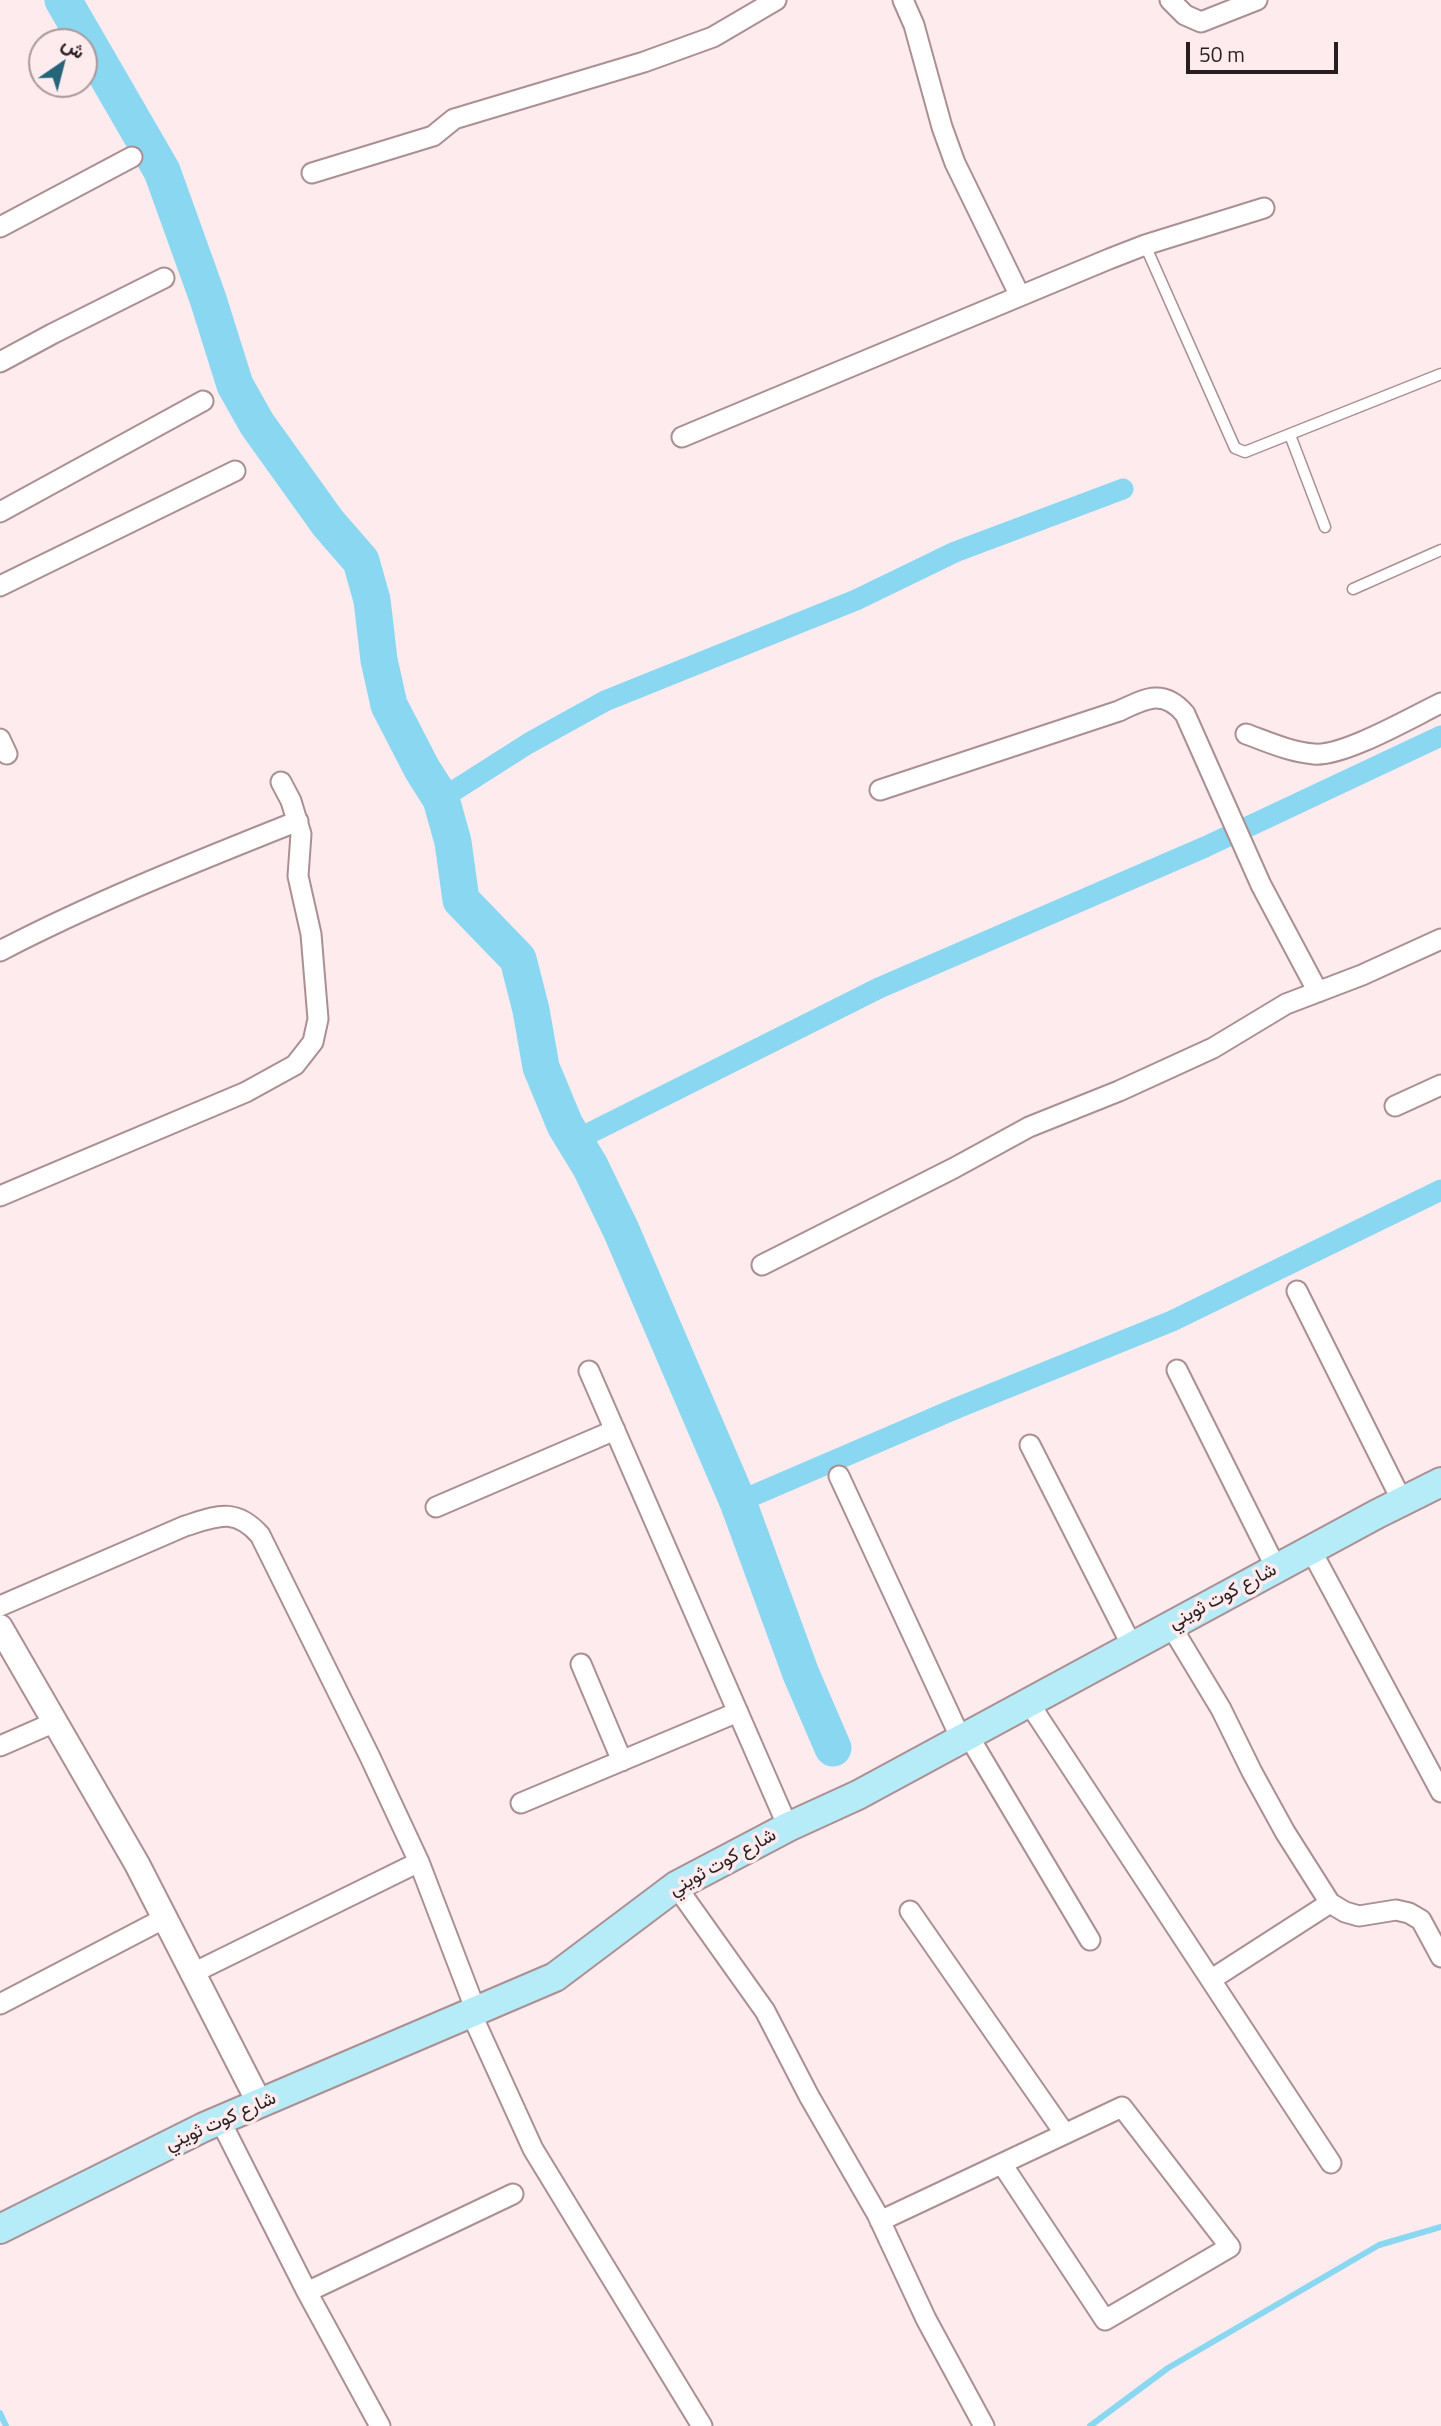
<!DOCTYPE html>
<meta charset="utf-8">
<style>
body{margin:0}
#map{position:relative;width:1441px;height:2426px;overflow:hidden;background:#fdebed;font-family:"Titillium Web",Vazirmatn,sans-serif}
canvas{display:block}
.north{position:absolute;left:28px;top:28px;width:70px;height:70px;box-sizing:border-box;background:#fdebed;border:2px solid #a8999b;border-radius:50%;rotate:35deg;font-size:19px;font-weight:700;line-height:28px;text-align:center;color:#281d1f}
.north::after{content:'';display:block;margin:auto;width:24px;height:32px;background:#25657a;clip-path:polygon(50% 0,100% 100%,50% 72%,0 100%)}
.scale{position:absolute;left:1186px;top:42px;width:152px;height:32px;box-sizing:border-box;border:4px solid #281d1f;border-top:0;padding-left:9px;font-size:21px;line-height:24px;white-space:nowrap;color:#281d1f;-webkit-text-stroke:5px #fdebed;paint-order:stroke}
</style>
<div id="map">
<canvas width="1441" height="2426"></canvas>
<div class="north">ش</div>
<div class="scale">50 m</div>
</div>
<script>
const ctx = document.querySelector('canvas').getContext('2d');
ctx.lineJoin = 'round';
function trace(path, color, width, dash) {
  ctx.strokeStyle = color;
  ctx.lineWidth = width;
  ctx.lineCap = dash ? 'butt' : 'round';
  ctx.setLineDash(dash || []);
  ctx.stroke(path);
}
function write(font, color, halo, rows, align = 'center') {
  ctx.font = font + ' "Titillium Web",Vazirmatn,sans-serif';
  ctx.lineWidth = 7;
  ctx.setLineDash([]);
  ctx.textBaseline = 'middle';
  ctx.strokeStyle = halo;
  ctx.fillStyle = color;
  for (const [text, x, y, turn = 0] of rows) {
    ctx.save();
    ctx.translate(x, y);
    ctx.rotate((+turn || 0) * Math.PI / 180);
    ctx.textAlign = isNaN(turn) ? turn : align;
    if (halo) ctx.strokeText(text, 0, 0);
    ctx.fillText(text, 0, 0);
    ctx.restore();
  }
}
const stream = new Path2D(`
 M0,2413L6,2426
 M1090,2426L1168,2368L1379,2245L1441,2227`);
const canal = new Path2D(`
 M441,799L529,743L605,701L856,600L955,552L1123,489
 M574,1141L879,988L1205,847L1441,736
 M738,1502L957,1408L1172,1321L1441,1190`);
const river = new Path2D(`
 M63,0L162,171L208,299L235,385L257,424L328,523L361,561L372,600L379,660L389,705L422,769L441,799L453,842L461,900L518,959L531,1010L541,1067L565,1125L590,1166L621,1230L738,1502L801,1674L833,1748`);
const service = new Path2D(`
 M1145,245L1235,448L1245,452L1441,374
 M1290,435L1325,527
 M1353,589L1441,550`);
const minor = new Path2D(`
 M903,0L914,25L942,127L955,163L1019,294
 M1170,0L1185,15L1201,22L1257,0
 M312,173L433,136L454,119L644,62L713,37L776,0
 M0,227L132,157
 M0,362L52,334L164,278
 M682,437L1109,259L1145,245L1264,208
 M0,512L203,401
 M0,586L235,471
 M1246,734C1268,742 1290,752 1314,754C1343,757 1412,717 1441,703
 M0,739L7,754
 M880,790L1119,711C1145,699 1163,688 1185,714L1261,885L1318,992
 M0,951C96,901 198,861 298,821
 M1395,1106L1441,1085
 M0,1196L246,1092L295,1065L313,1042L318,1019L311,934L298,876L301,834L291,801L281,782
 M762,1265L954,1168L1029,1127L1119,1091L1213,1048L1286,1004L1362,975L1441,939
 M1297,1291L1402,1501
 M1177,1370L1276,1568
 M589,1371L788,1827
 M1030,1445L1132,1646
 M839,1476L961,1739
 M436,1507L615,1430
 M1311,1550L1441,1792
 M0,1606L185,1526C217,1516 235,1507 260,1535L370,1757L419,1862L476,2011
 M1171,1626L1221,1709L1252,1772L1285,1832L1330,1903L1345,1912L1359,1916L1396,1910L1409,1913L1421,1920L1441,1957
 M581,1664L622,1761
 M1029,1703L1331,2163
 M968,1735L1090,1940
 M0,1746L55,1722
 M521,1803L738,1712
 M676,1886L765,2011L809,2096L877,2214L926,2319L984,2426
 M910,1911L1065,2134
 M193,1973L419,1862
 M1212,1979L1330,1903
 M0,2004L165,1918
 M471,2013L533,2149L702,2426
 M220,2120L307,2292L380,2426
 M880,2221C961,2183 1041,2145 1122,2107L1230,2247L1105,2320L1002,2164
 M307,2292L513,2194`);
const tertiary = new Path2D(`
 M0,1627L137,1864L260,2104`);
const secondary = new Path2D(`
 M0,2229L204,2127L555,1977L676,1886L788,1827L858,1795L1377,1514L1441,1482`);
const streetNames = [
 ["شارع كوت ثويني",1223,1597,-28],
 ["شارع كوت ثويني",723,1863,-29],
 ["شارع كوت ثويني",221,2122,-24]
];
trace(stream, '#8ad7f2', 6);
trace(canal, '#8ad7f2', 21);
trace(river, '#8ad7f2', 37);
trace(service, '#ab8f93', 13);
trace(minor, '#ab8f93', 23);
trace(tertiary, '#ab8f93', 28);
trace(secondary, '#ab8f93', 32);
trace(service, '#fff', 10);
trace(minor, '#fff', 19);
trace(tertiary, '#fff', 24);
trace(secondary, '#b6ebf8', 28);
write('19px', '#281d1f', '#fdebed', streetNames);
</script>
